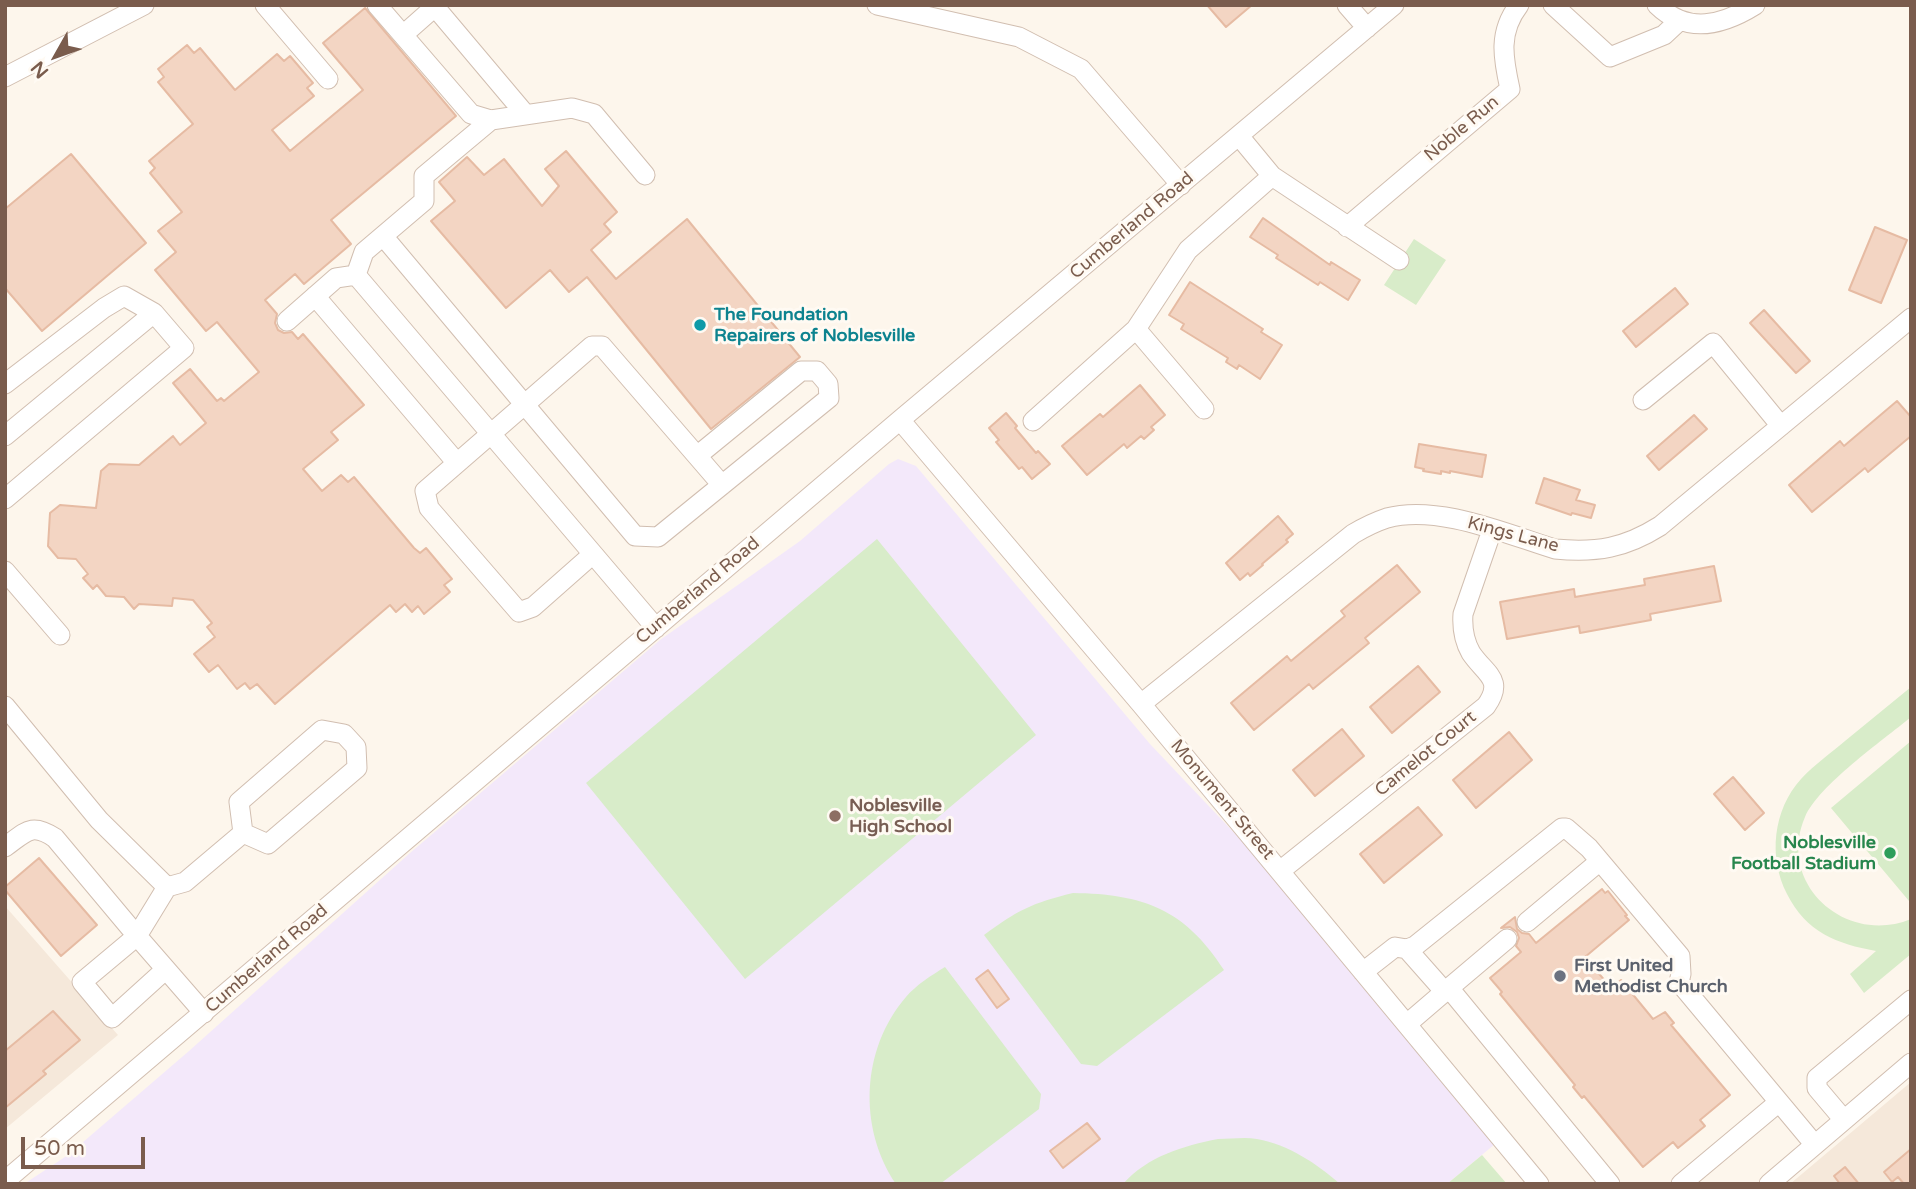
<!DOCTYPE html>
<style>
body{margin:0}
#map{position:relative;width:1916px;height:1189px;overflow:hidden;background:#fdf6ec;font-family:"Varela Round",sans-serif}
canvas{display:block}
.frame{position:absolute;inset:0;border:7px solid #7a5c4d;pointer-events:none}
.north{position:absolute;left:21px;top:21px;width:70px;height:70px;-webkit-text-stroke:5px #fffaf3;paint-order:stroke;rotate:230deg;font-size:19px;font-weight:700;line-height:28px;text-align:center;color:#7a5c4d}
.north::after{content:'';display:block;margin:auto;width:24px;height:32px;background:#7a5c4d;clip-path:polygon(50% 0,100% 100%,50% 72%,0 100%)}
.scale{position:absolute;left:21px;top:1137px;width:124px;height:32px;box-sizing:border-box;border:4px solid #7a5c4d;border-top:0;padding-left:9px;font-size:21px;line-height:24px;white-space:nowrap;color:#7a5c4d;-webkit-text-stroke:5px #fffaf3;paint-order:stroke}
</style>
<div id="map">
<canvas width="1916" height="1189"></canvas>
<div class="frame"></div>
<div class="north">N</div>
<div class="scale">50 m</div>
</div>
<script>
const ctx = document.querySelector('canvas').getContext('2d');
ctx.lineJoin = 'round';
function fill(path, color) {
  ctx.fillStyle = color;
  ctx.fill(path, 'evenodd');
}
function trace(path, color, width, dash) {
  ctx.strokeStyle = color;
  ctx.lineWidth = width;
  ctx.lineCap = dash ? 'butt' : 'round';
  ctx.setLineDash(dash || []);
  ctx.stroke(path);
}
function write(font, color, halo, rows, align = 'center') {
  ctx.font = font + ' "Varela Round",sans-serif';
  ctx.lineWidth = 6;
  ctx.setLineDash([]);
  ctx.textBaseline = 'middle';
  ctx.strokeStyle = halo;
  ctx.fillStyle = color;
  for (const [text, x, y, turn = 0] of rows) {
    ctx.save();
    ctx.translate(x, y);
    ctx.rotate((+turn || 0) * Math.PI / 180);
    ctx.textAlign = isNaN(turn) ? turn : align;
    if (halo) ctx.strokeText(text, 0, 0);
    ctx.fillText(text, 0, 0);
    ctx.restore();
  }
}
const residential = new Path2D(`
 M5,906L118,1035L5,1129Z
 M1911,1082V1184H1790Z`);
const education = new Path2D(`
 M898,459L916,466L1150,744L1240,839L1495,1144L1447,1184H24L68,1155L189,1051L410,853L660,640L800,541L889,464Z`);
const green = new Path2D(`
 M1414,239L1446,260L1416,305L1384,285Z
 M877,539L1036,735L745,979L586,783Z
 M1911,687V717C1882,741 1819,785 1805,817C1776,884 1846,946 1911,919V954L1864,993L1850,974L1876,951C1837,944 1806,932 1787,894C1768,857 1773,810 1801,779C1814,765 1831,753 1845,741C1867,723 1889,705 1911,687Z
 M1911,741V899L1909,901L1831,808Z
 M1073,893C1143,894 1185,909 1224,970L1097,1066L1081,1064L984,935C1018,910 1032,903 1073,893Z
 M945,967L1041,1094L1039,1109L940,1184H896C858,1128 861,1049 906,997C916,985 932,975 945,967Z
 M1218,1139C1231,1139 1245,1137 1257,1139C1289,1145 1316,1163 1340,1184H1123C1148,1156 1183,1146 1218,1139Z
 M1482,1155L1507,1184H1447Z`);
const building = new Path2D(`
 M1207,5H1252L1226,27Z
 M365,8L456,116L331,220L351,244L304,284L295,274L265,300L277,314L275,323L278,330L284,333L292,332L298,339L303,334L364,405L331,432L338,440L303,469L322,491L341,475L348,482L354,477L414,548L420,553L426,548L452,579L444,585L450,592L424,614L418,606L412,612L405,604L396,612L390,605L275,704L257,684L250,689L245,683L237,689L218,665L209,672L194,654L215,637L207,627L212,623L193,600L173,598L172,606L139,604L134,609L124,597L106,596L97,585L93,589L83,578L88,574L76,559L58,558L48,546L50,513L60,505L96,508L101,471L109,464L139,465L173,436L180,445L206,423L173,383L190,369L217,401L221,398L224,401L259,372L217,322L206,331L155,270L176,252L158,231L182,212L150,173L155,168L149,161L193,124L158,82L164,77L158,69L187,45L194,53L200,48L235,90L277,54L284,61L290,56L313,83L307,88L314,96L272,130L290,151L363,90L323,43Z
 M566,151L617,212L604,224L611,232L591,250L616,279L687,219L800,357L711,429L587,277L569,292L550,270L506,308L431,221L455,201L439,182L467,157L484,175L504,159L542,206L559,186L545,169Z
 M71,154L146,243L42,331L5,288V209Z
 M1263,218L1330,265L1331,262L1360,280L1348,300L1320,282L1318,285L1276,258L1278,255L1250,237Z
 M1875,227L1907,240L1881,303L1849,290Z
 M1190,282L1263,329L1261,332L1282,345L1260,379L1239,365L1237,369L1226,362L1228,358L1181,329L1184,324L1169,315Z
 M1675,288L1688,304L1636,347L1623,331Z
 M1764,310L1810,361L1796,373L1750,323Z
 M1140,385L1165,415L1151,427L1154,430L1144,439L1141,436L1127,448L1124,444L1087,475L1062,446L1100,414L1103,417Z
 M1897,401L1911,417V436L1868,472L1865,468L1812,512L1789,485L1840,441L1844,446Z
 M1006,413L1017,426L1015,428L1036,453L1038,451L1050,464L1032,479L1022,467L1019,469L996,442L999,440L989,428Z
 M1694,415L1707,429L1659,470L1647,456Z
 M1419,444L1486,455L1482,477L1450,471V473L1441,471V474L1423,471L1424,469L1415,467Z
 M1544,478L1580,490L1576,500L1595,505L1591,518L1572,513L1571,515L1536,503Z
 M1278,516L1293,534L1286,540L1288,542L1262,564L1263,565L1250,576L1248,573L1240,580L1226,563Z
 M1397,565L1420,592L1365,638L1369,643L1313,689L1309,684L1254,730L1231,703L1287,656L1291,661L1345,616L1341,611Z
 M1714,566L1721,601L1650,614L1651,620L1580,633L1579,626L1507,639L1500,602L1574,589L1575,597L1645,585L1644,579Z
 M1418,666L1440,692L1392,733L1370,707Z
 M1342,729L1364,756L1315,796L1293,770Z
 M1509,732L1532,760L1476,808L1453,780Z
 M1733,777L1764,813L1745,830L1714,794Z
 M1418,807L1442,835L1384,883L1360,854Z
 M39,858L97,925L61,956L5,890V887Z
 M1602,889L1605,893L1608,891L1627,915L1625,916L1629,920L1585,957L1611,988L1621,980L1653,1019L1665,1012L1674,1023L1671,1025L1730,1095L1700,1120L1705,1126L1678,1148L1673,1142L1643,1167L1584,1096L1582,1098L1573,1087L1575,1085L1500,994L1502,992L1490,978L1521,952L1516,946L1519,938L1517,932L1510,927L1501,928L1515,917L1517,929L1522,933L1529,934L1536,943Z
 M988,970L1009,999L997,1008L976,979Z
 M53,1011L80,1040L43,1071L46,1074L5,1108V1051Z
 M1087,1123L1100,1139L1063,1168L1050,1151Z
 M1911,1149V1184H1904L1898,1177L1892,1182L1884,1172Z
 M1845,1167L1859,1184H1840L1834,1176Z`);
const minor = new Path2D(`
 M265,5L328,79
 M377,5L471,114L491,120
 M877,5L1019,37L1081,69L1181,185
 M1347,5L1367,28
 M1553,5L1610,57L1664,35L1680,20
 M1657,5C1688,35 1723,25 1755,5
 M435,7L526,115
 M403,35L437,5
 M5,77L144,5
 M1239,136L1272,176L1399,260
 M1347,227L1510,89C1503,58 1498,32 1519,5
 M383,236L635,536L658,537L829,398L828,384L817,371H801L697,456L602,346H592L425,491L429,508L519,612L533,607L593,554
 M356,275L364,252L424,201V176L491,120L572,108L594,114L645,175
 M315,296L457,463
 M287,321L336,278L356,275L656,628
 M1136,329L1204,409
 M5,384L104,308L124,296L154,313
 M1643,400L1713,343L1781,426
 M900,420L1141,704L1539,1184
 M1033,421L1136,329L1188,250L1272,176
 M5,436L154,313L184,348L5,499
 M697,456L722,485
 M5,571L60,635
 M1141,704L1353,534C1363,528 1375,522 1387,518C1438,504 1506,534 1555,549C1597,553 1625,548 1660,526L1911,318
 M5,706L99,820L167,887L137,936L204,1013
 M5,847C26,832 31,822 55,838L137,936L82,982L112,1018L165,970
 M1280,871L1486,706C1505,679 1485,674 1471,653C1464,641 1462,628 1463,614L1492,530
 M167,887L185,882L243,833L268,844L357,768L356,747L344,734L322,730L239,802L243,833
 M1527,922L1600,861
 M1407,949L1445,992
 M1363,972L1395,947L1407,949L1415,946L1562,828H1566L1589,848L1680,956L1681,974L1679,982L1815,1145
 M1449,988L1507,939
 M1407,1024L1449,988L1610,1184
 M1844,1120L1817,1088V1078L1911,1000
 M5,1181L900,420L1394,5
 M1681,1184L1779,1102
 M1769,1184L1911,1063`);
const markers = [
 [700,325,7,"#0f9aa8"],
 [835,816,7,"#8d6e63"],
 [1890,853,7,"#2e9e5b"],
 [1560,976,7,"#6b7280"]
];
const streetNames = [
 ["Noble Run",1462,129,-40],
 ["Cumberland Road",1132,226,-40],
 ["Kings Lane",1513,535,15],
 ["Cumberland Road",698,591,-40],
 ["Camelot Court",1426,754,-39],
 ["Monument Street",1222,800,50],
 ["Cumberland Road",267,959,-41]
];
const cultureNames = [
 ["The Foundation",714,315],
 ["Repairers of Noblesville",714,336]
];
const educationNames = [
 ["Noblesville",849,806],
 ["High School",849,827]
];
const leisureNames = [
 ["Noblesville",1876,843],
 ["Football Stadium",1876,864]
];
const worshipNames = [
 ["First United",1574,966],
 ["Methodist Church",1574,987]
];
fill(residential, '#f5e8da');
fill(education, '#f3e8fa');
fill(green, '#d8ecc9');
fill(building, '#f3d5c3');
trace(building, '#e6bba3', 2);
trace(minor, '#d1beb0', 21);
trace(minor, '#fff', 19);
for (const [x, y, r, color] of markers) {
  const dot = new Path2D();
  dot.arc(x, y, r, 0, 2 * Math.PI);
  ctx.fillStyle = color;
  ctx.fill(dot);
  trace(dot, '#fffaf3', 2.5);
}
write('18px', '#7a5c4d', '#fffaf3', streetNames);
write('bold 18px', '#0d838f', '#fffaf3', cultureNames, 'left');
write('bold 18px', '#785e54', '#fffaf3', educationNames, 'left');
write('bold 18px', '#27864d', '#fffaf3', leisureNames, 'right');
write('bold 18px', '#5b616d', '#fffaf3', worshipNames, 'left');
</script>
